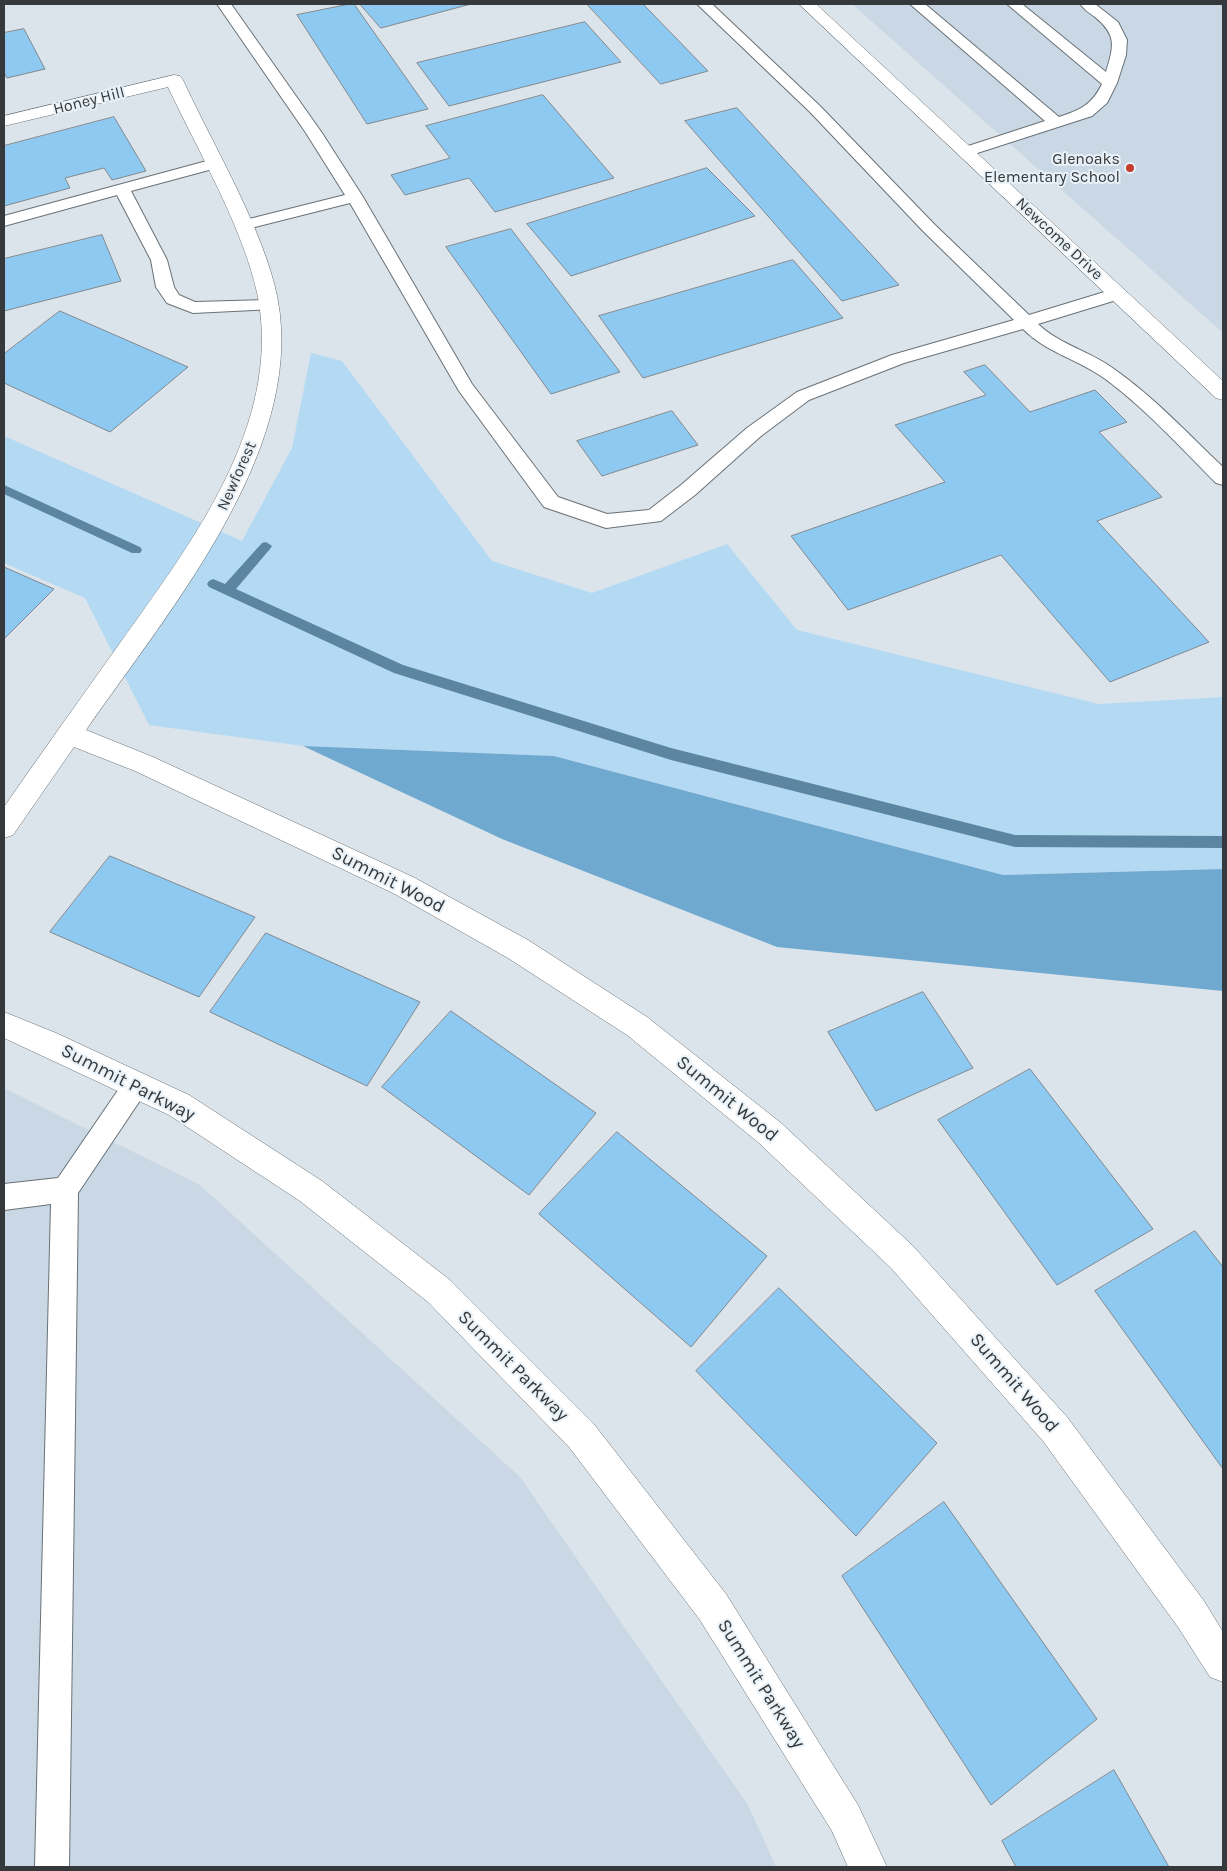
<!DOCTYPE html>
<style>
body{margin:0}
#map{position:relative;width:1227px;height:1871px;overflow:hidden;background:#dbe4eb;font-family:Karla,sans-serif}
canvas{display:block}
.frame{position:absolute;inset:0;border:5px solid #35393b;pointer-events:none}
</style>
<div id="map">
<canvas width="1227" height="1871"></canvas>
<div class="frame"></div>
</div>
<script>
const ctx = document.querySelector('canvas').getContext('2d');
ctx.lineJoin = 'round';
function fill(path, color) {
  ctx.fillStyle = color;
  ctx.fill(path, 'evenodd');
}
function trace(path, color, width, dash) {
  ctx.strokeStyle = color;
  ctx.lineWidth = width;
  ctx.lineCap = dash ? 'butt' : 'round';
  ctx.setLineDash(dash || []);
  ctx.stroke(path);
}
function write(font, color, halo, rows, align = 'center') {
  ctx.font = font + ' Karla,sans-serif';
  ctx.lineWidth = 4;
  ctx.setLineDash([]);
  ctx.textBaseline = 'middle';
  ctx.strokeStyle = halo;
  ctx.fillStyle = color;
  for (const [text, x, y, turn = 0] of rows) {
    ctx.save();
    ctx.translate(x, y);
    ctx.rotate((+turn || 0) * Math.PI / 180);
    ctx.textAlign = isNaN(turn) ? turn : align;
    if (halo) ctx.strokeText(text, 0, 0);
    ctx.fillText(text, 0, 0);
    ctx.restore();
  }
}
const built = new Path2D(`
 M852,4H1223V333Z
 M4,1088L200,1185L520,1477L748,1805L776,1867H4Z`);
const green = new Path2D(`
 M311,353L342,361L492,561L592,593L727,544L797,630L1099,704L1223,697V869L1003,875L554,756L303,746L149,725L85,598L4,563V436L242,541L292,448Z`);
const forest = new Path2D(`
 M303,746L554,756L1003,875L1223,869V991L777,947L502,839Z`);
const stream = new Path2D(`
 M4,485L140,547L142,550L140,553H132L4,494Z
 M266,542L272,546L270,549L236,589L403,665L671,748L1015,835L1223,836V848L1015,847L671,760L394,673L209,587L207,584L209,581L213,579L225,584L262,543Z`);
const building = new Path2D(`
 M350,4H354L428,109L367,124L297,15Z
 M360,4H471L381,28Z
 M587,4H643L708,71L661,84Z
 M585,22L621,62L449,106L417,63Z
 M24,29L45,69L7,78L4,72V33Z
 M543,95L614,178L495,212L469,178L405,195L391,175L450,158L426,126Z
 M737,108L899,285L842,301L685,121Z
 M114,117L146,171L112,180L104,168L65,178L70,188L4,206V146Z
 M707,168L755,216L571,276L527,224Z
 M511,229L620,372L551,394L446,247Z
 M102,235L121,281L4,311V259Z
 M793,260L843,318L643,378L599,316Z
 M60,311L188,367L110,432L4,383V354Z
 M985,365L1030,412L1095,390L1127,422L1099,432L1162,497L1097,521L1209,642L1110,682L1001,555L848,610L791,536L945,482L895,425L986,395L964,372Z
 M672,411L698,445L602,476L577,441Z
 M4,567L54,589L4,639Z
 M110,856L255,917L199,997L50,932Z
 M266,933L420,1002L367,1086L210,1012Z
 M923,992L973,1068L876,1111L828,1032Z
 M451,1011L596,1113L529,1195L382,1087Z
 M1030,1069L1153,1229L1057,1285L938,1120Z
 M617,1132L767,1256L691,1347L539,1214Z
 M1195,1231L1223,1267V1469L1095,1291Z
 M779,1288L937,1443L856,1536L696,1371Z
 M944,1502L1097,1719L991,1805L842,1576Z
 M1114,1770L1169,1867H1016L1002,1841Z`);
const lane = new Path2D(`
 M217,4H231L322,133L363,197L472,384L558,497L607,514L649,510L681,485L747,428L797,392L892,355L1014,320L923,231L810,112L697,4H712L820,106L935,225L1029,315L1111,290H1123L1126,294L1123,298L1038,324C1060,345 1090,351 1114,369C1154,397 1188,434 1223,467V485L1216,483C1182,449 1140,403 1101,376C1074,358 1046,352 1023,329L904,363L809,400L761,436L695,495L661,521L606,528L544,507L459,391L350,203L243,230L235,225L237,222L345,195L306,133Z
 M910,4H925L1059,117C1080,110 1092,105 1102,84L1007,4H1022L1106,72C1114,46 1117,35 1095,17C1089,13 1084,9 1080,4H1095L1118,22L1127,40L1126,55L1117,83L1107,103L1092,116L965,157L957,152L959,149L1045,121Z
 M214,159L220,161L222,164L220,167L131,191L167,260L174,287L179,295L195,302L268,300L274,301L277,305L274,309L193,313L167,303L156,287L151,260L117,195L4,226V216Z
 M136,1073L145,1077L149,1085L145,1093L78,1193L69,1867H35L51,1204L4,1210V1184L58,1178L127,1077Z`);
const street = new Path2D(`
 M799,4H816L1223,381V400L1216,398Z
 M174,75L180,76L183,80C212,143 256,216 274,283C316,439 169,610 86,730L153,757L413,877L528,940L647,1017L781,1123L913,1246L1067,1417L1204,1601L1223,1632V1682L1210,1677L1178,1627L1043,1441L891,1268L759,1143L627,1035L508,958L393,893L135,771L74,747L13,835L4,838V807C42,752 81,698 120,643C190,545 282,426 258,297C244,229 198,151 168,87L4,126V116Z
 M4,1012L56,1033L189,1095L322,1181L450,1280L593,1423L726,1594L858,1805L887,1867H848L832,1831L700,1620L569,1447L428,1302L300,1201L169,1115L4,1038Z`);
const markers = [
 [1130,168,5,"#c6392d"]
];
const farStreetnames = [
 ["Honey Hill",89,101,-14],
 ["Newcome Drive",1059,239,43],
 ["Newforest",237,476,-66]
];
const farPoinames = [
 ["Glenoaks",1120,159],
 ["Elementary School",1120,177]
];
const streetNames = [
 ["Summit Wood",388,880,27],
 ["Summit Parkway",128,1083,27],
 ["Summit Wood",727,1099,39],
 ["Summit Parkway",513,1366,45],
 ["Summit Wood",1014,1383,49],
 ["Summit Parkway",761,1684,58]
];
fill(built, '#c9d8e4');
fill(green, '#b4d9f3');
fill(forest, '#6fa9d0');
fill(stream, '#5b85a0');
fill(building, '#8ec9f1');
trace(building, '#80888e', 1);
trace(lane, '#697176', 2);
trace(street, '#697176', 1);
fill(lane, '#fff');
fill(street, '#fff');
for (const [x, y, r, color] of markers) {
  const dot = new Path2D();
  dot.arc(x, y, r, 0, 2 * Math.PI);
  ctx.fillStyle = color;
  ctx.fill(dot);
  trace(dot, '#e8f1f8', 2);
}
write('16px', '#35393b', '#e8f1f8', farStreetnames);
write('16px', '#35393b', '#e8f1f8', farPoinames, 'right');
write('19px', '#35393b', '#e8f1f8', streetNames);
</script>
